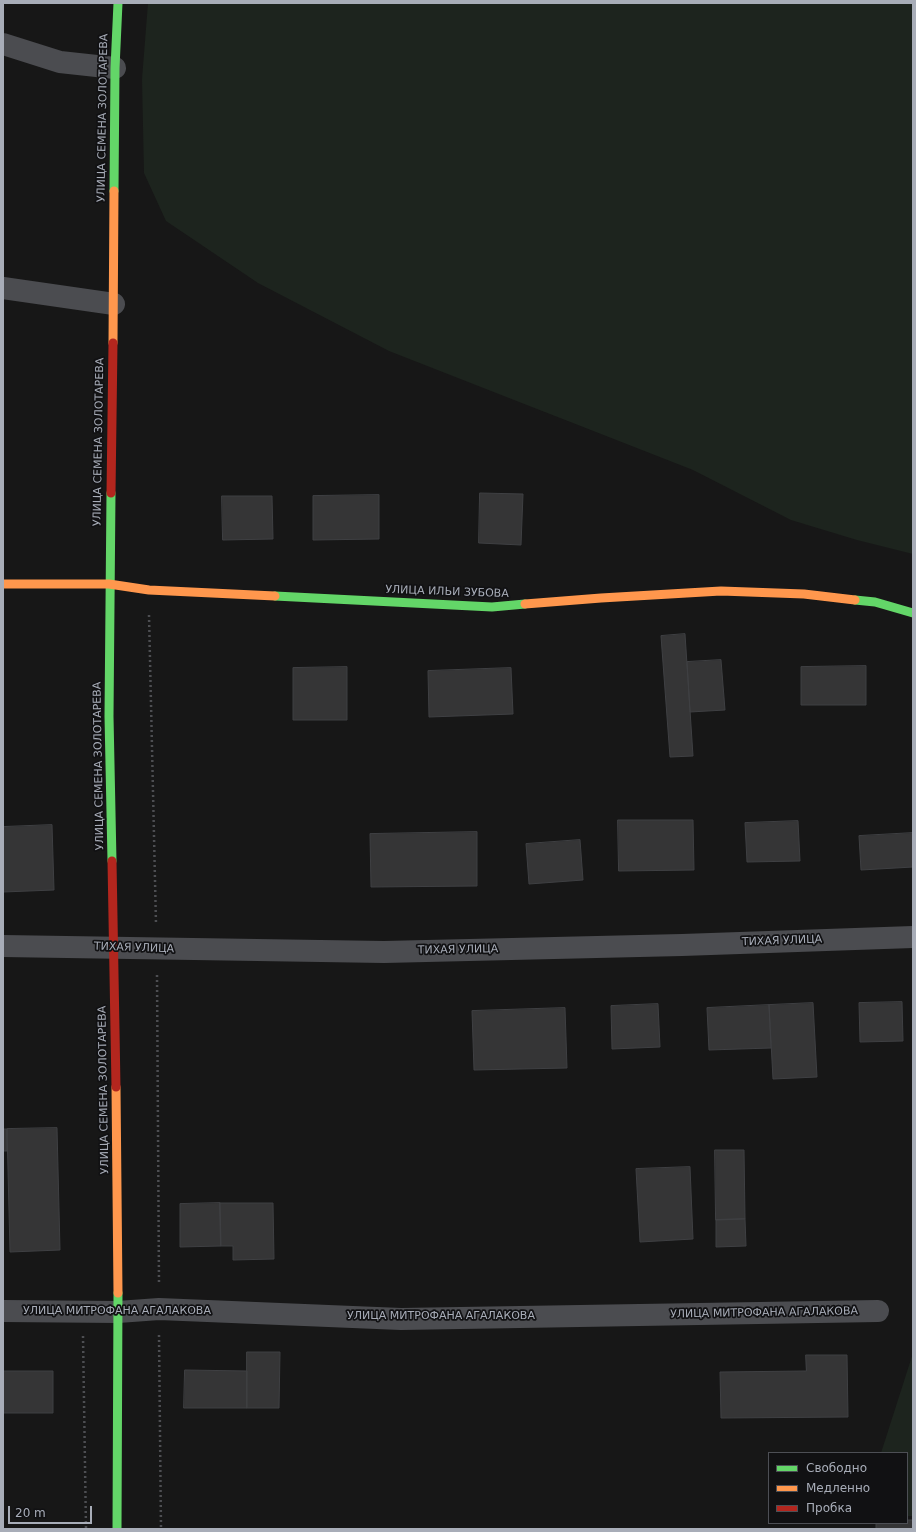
<!DOCTYPE html>
<meta charset="utf-8">
<style>
body{margin:0}
#map{position:relative;width:916px;height:1532px;overflow:hidden;background:#171717;font-family:"DejaVu Sans",sans-serif}
canvas{display:block}
.frame{position:absolute;inset:0;border:4px solid #a8adb8;pointer-events:none}
.legend{position:absolute;left:768px;top:1452px;width:140px;height:72px;box-sizing:border-box;background:#111113;border:1px solid #4d4f55;margin:0;padding:5px 7px;list-style:none;font-size:12px;color:#a8adb8}
.legend li{display:flex;align-items:center;gap:8px;height:20px}
.legend b{width:20px;border:1px solid #4d4f55}
.scale{position:absolute;left:8px;top:1506px;width:84px;height:18px;box-sizing:border-box;border:2px solid #a8adb8;border-top:0;padding-left:5px;font-size:12px;line-height:14px;white-space:nowrap;color:#a8adb8;-webkit-text-stroke:3px #111113;paint-order:stroke}
</style>
<div id="map">
<canvas width="916" height="1532"></canvas>
<div class="frame"></div>
<ul class="legend">
<li><b style="height:5px;background:#63d668"></b>Свободно</li>
<li><b style="height:5px;background:#ff974d"></b>Медленно</li>
<li><b style="height:5px;background:#b3261e"></b>Пробка</li>
</ul>
<div class="scale">20 m</div>
</div>
<script>
const ctx = document.querySelector('canvas').getContext('2d');
ctx.lineJoin = 'round';
function fill(path, color) {
  ctx.fillStyle = color;
  ctx.fill(path, 'evenodd');
}
function trace(path, color, width, dash) {
  ctx.strokeStyle = color;
  ctx.lineWidth = width;
  ctx.lineCap = dash ? 'butt' : 'round';
  ctx.setLineDash(dash || []);
  ctx.stroke(path);
}
function write(font, color, halo, rows, align = 'center') {
  ctx.font = font + ' "DejaVu Sans",sans-serif';
  ctx.lineWidth = 3.5;
  ctx.setLineDash([]);
  ctx.textBaseline = 'middle';
  ctx.strokeStyle = halo;
  ctx.fillStyle = color;
  for (const [text, x, y, turn = 0] of rows) {
    ctx.save();
    ctx.translate(x, y);
    ctx.rotate((+turn || 0) * Math.PI / 180);
    ctx.textAlign = isNaN(turn) ? turn : align;
    if (halo) ctx.strokeText(text, 0, 0);
    ctx.fillText(text, 0, 0);
    ctx.restore();
  }
}
const green = new Path2D(`
 M148,3H913V554L857,540L791,520L693,470L389,351L258,283L166,221L144,173L142,79Z
 M913,1353V1516H907V1453H881Z`);
const building = new Path2D(`
 M480,493L523,494L521,545L479,543Z
 M379,495V539L313,540V496Z
 M222,496H272L273,539L223,540Z
 M685,634L693,756L670,757L661,636Z
 M721,660L725,710L690,712L687,662Z
 M866,666V705H801V667Z
 M347,667V720H293V668Z
 M511,668L513,714L429,717L428,671Z
 M618,820H693L694,870L619,871Z
 M798,821L800,861L747,862L745,823Z
 M52,825L54,890L3,892V827Z
 M477,832V886L371,887L370,834Z
 M913,833V867L861,870L859,836Z
 M580,840L583,880L529,884L526,844Z
 M902,1002L903,1041L860,1042L859,1003Z
 M813,1003L817,1077L773,1079L769,1005Z
 M658,1004L660,1047L612,1049L611,1006Z
 M769,1005L771,1048L709,1050L707,1008Z
 M565,1008L567,1068L474,1070L472,1011Z
 M57,1128L60,1250L10,1252L7,1129Z
 M3,1129H7V1151H3Z
 M715,1150H744L745,1219L716,1220Z
 M690,1167L693,1239L640,1242L636,1169Z
 M220,1203H273L274,1259L233,1260V1246H221Z
 M220,1203L221,1246L180,1247V1204Z
 M745,1219L746,1246L716,1247V1220Z
 M247,1352H280L279,1408H247Z
 M806,1355H847L848,1417L721,1418L720,1372L806,1371Z
 M185,1370L247,1371V1408H184Z
 M3,1371H53V1413H3Z
 M907,1520H913V1529H876V1523H907Z`);
const path = new Path2D(`
 M149,615L156,924
 M157,975L159,1284
 M159,1335L161,1529
 M83,1336L86,1529`);
const street = new Path2D(`
 M3,44L60,62L115,68
 M3,288L114,304
 M3,946L384,952L682,945L913,937
 M3,1311L118,1312L159,1309L401,1319L878,1311`);
const fast = new Path2D(`
 M114,191L115,68L118,3
 M111,493L109,716L112,861
 M275,596L492,607L525,604
 M855,600L875,602L913,613
 M117,1529L118,1293`);
const slow = new Path2D(`
 M113,343L114,191
 M3,584H109L149,590L275,596
 M525,604L601,598L721,591L804,594L855,600
 M116,1087L118,1293`);
const jam = new Path2D(`
 M111,493L113,343
 M112,861L116,1087`);
const streetNames = [
 ["УЛИЦА СЕМЕНА ЗОЛОТАРЕВА",103,118,-89],
 ["УЛИЦА СЕМЕНА ЗОЛОТАРЕВА",99,442,-89],
 ["УЛИЦА ИЛЬИ ЗУБОВА",447,592,2],
 ["УЛИЦА СЕМЕНА ЗОЛОТАРЕВА",99,766,-91],
 ["ТИХАЯ УЛИЦА",782,941,-2],
 ["ТИХАЯ УЛИЦА",134,948,2],
 ["ТИХАЯ УЛИЦА",458,950,-1],
 ["УЛИЦА СЕМЕНА ЗОЛОТАРЕВА",104,1090,-91],
 ["УЛИЦА МИТРОФАНА АГАЛАКОВА",117,1311],
 ["УЛИЦА МИТРОФАНА АГАЛАКОВА",764,1313,-1],
 ["УЛИЦА МИТРОФАНА АГАЛАКОВА",441,1316]
];
fill(green, '#1d241e');
fill(building, '#353536');
trace(building, '#3f4043', 1);
trace(path, '#4d4e52', 2.5, [2, 3]);
trace(street, '#4b4c50', 22);
trace(fast, '#63d668', 9);
trace(slow, '#ff974d', 9);
trace(jam, '#b3261e', 9);
write('11px', '#a8adb8', '#111113', streetNames);
</script>
